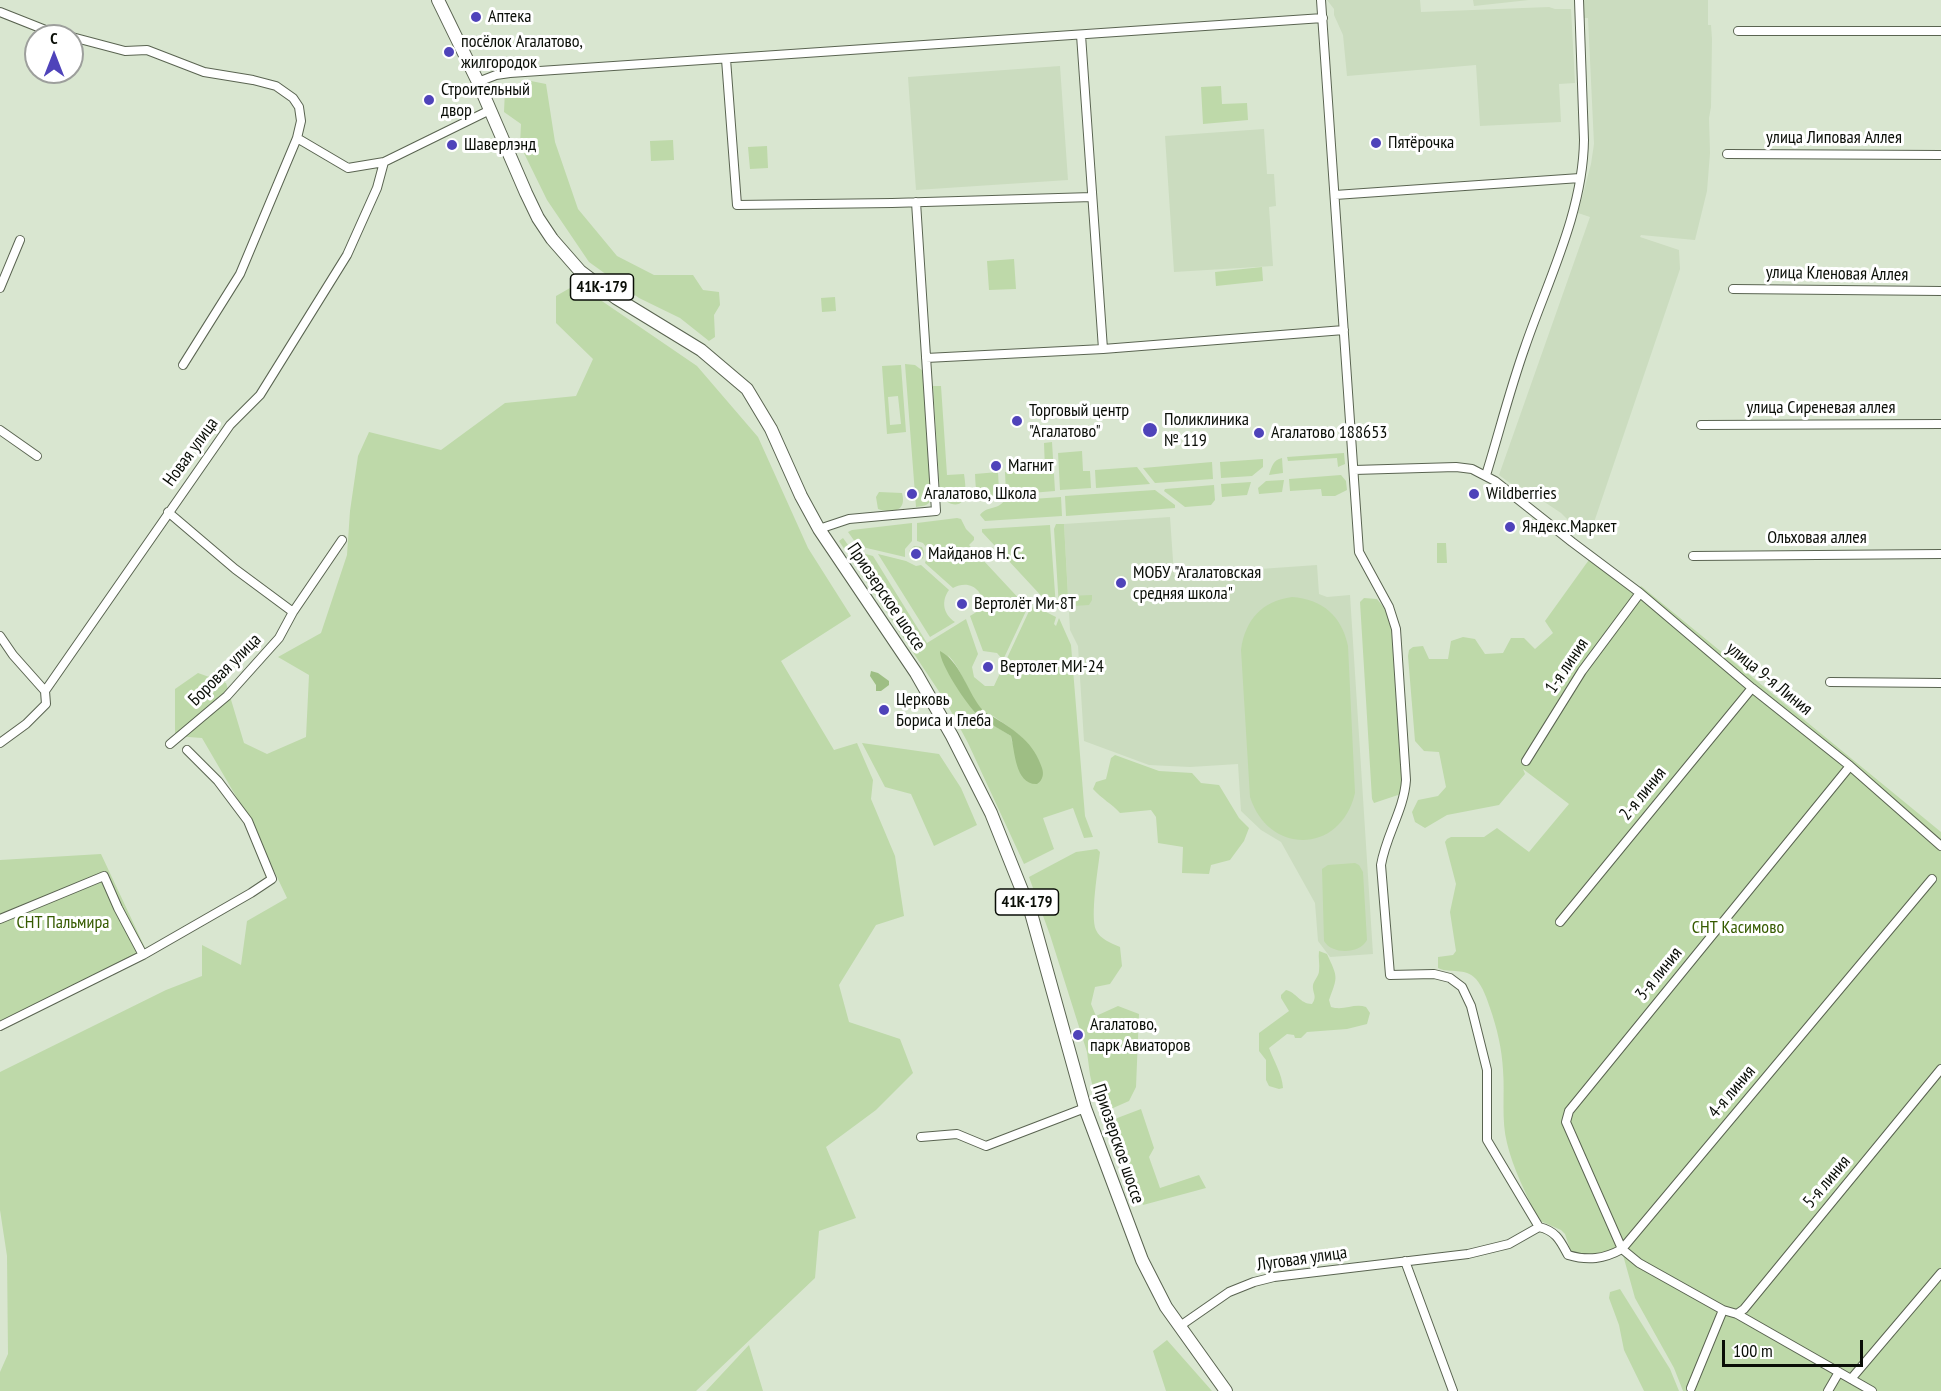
<!DOCTYPE html>
<meta charset="utf-8">
<style>
body{margin:0}
#map{position:relative;width:1941px;height:1391px;overflow:hidden;background:#d9e6d0;font-family:"PT Sans Narrow",sans-serif}
canvas{display:block}
.north{position:absolute;left:24px;top:24px;width:60px;height:60px;box-sizing:border-box;background:#fff;border:2px solid #9d9f9c;border-radius:50%;rotate:0deg;font-size:16px;font-weight:700;line-height:24px;text-align:center;color:#0a0e07}
.north::after{content:'';display:block;margin:auto;width:21px;height:27px;background:#4f43ba;clip-path:polygon(50% 0,100% 100%,50% 72%,0 100%)}
.scale{position:absolute;left:1722px;top:1340px;width:141px;height:27px;box-sizing:border-box;border:3px solid #0a0e07;border-top:0;padding-left:8px;font-size:18px;line-height:21px;white-space:nowrap;color:#0a0e07;-webkit-text-stroke:4px #fff;paint-order:stroke}
</style>
<div id="map">
<canvas width="1941" height="1391"></canvas>
<div class="north">С</div>
<div class="scale">100 m</div>
</div>
<script>
const ctx = document.querySelector('canvas').getContext('2d');
ctx.lineJoin = 'round';
function fill(path, color) {
  ctx.fillStyle = color;
  ctx.fill(path, 'evenodd');
}
function trace(path, color, width, dash) {
  ctx.strokeStyle = color;
  ctx.lineWidth = width;
  ctx.lineCap = dash ? 'butt' : 'round';
  ctx.setLineDash(dash || []);
  ctx.stroke(path);
}
function write(font, color, halo, rows, align = 'center') {
  ctx.font = font + ' "PT Sans Narrow",sans-serif';
  ctx.lineWidth = 6;
  ctx.setLineDash([]);
  ctx.textBaseline = 'middle';
  ctx.strokeStyle = halo;
  ctx.fillStyle = color;
  for (const [text, x, y, turn = 0] of rows) {
    ctx.save();
    ctx.translate(x, y);
    ctx.rotate((+turn || 0) * Math.PI / 180);
    ctx.textAlign = isNaN(turn) ? turn : align;
    if (halo) ctx.strokeText(text, 0, 0);
    ctx.fillText(text, 0, 0);
    ctx.restore();
  }
}
const built = new Path2D(`
 M1327,0H1420L1421,12L1549,7L1555,9H1571L1575,83L1559,84L1561,122L1480,126L1476,65L1347,76L1343,35L1334,15V9Z
 M1473,0H1529L1474,6Z
 M1583,0H1708V25H1711L1712,39L1711,107L1709,118L1710,153L1707,191L1695,240L1641,235L1640,237L1679,250L1680,269L1590,534L1578,530L1561,513L1531,493L1518,489L1499,475L1590,217L1578,213L1591,164L1594,144L1588,18H1584Z
 M1060,66L1068,180L916,190L908,77Z
 M1264,129L1267,174H1274L1276,206L1269,207L1273,266L1174,272L1165,136Z
 M1170,517L1174,575L1317,565L1319,594L1327,597L1350,595L1373,954L1330,957L1318,941L1315,903L1281,842L1261,830L1241,811L1238,764L1190,767L1149,765L1084,741L1078,646L1070,630L1064,524Z`);
const green = new Path2D(`
 M531,81L546,84L555,142L578,209L617,256L654,275H693L703,290L719,292L720,305L714,315L715,337L709,341L680,318L639,298L589,262L547,200L520,145L521,124L504,112L505,90L510,86Z
 M1221,86L1222,104L1247,103L1248,120L1203,124L1201,87Z
 M673,140L674,160L651,161L650,141Z
 M767,146L768,168L750,169L748,147Z
 M1014,259L1016,289L989,290L987,261Z
 M1262,267L1263,281L1216,286L1215,272Z
 M577,284L697,366L758,437L808,548L851,616L781,661L834,750L857,743L873,780L871,799L895,856L904,916L876,925L839,985L849,1022L900,1039L913,1073L876,1110L826,1147L856,1218L819,1231L815,1278L696,1391H0V1372L8,1354L7,1256L0,1210V1072L166,990L202,976V945L241,965L247,921L287,898L251,822L202,738L175,736V689L198,673L226,683L244,743L267,754L306,737L309,675L278,657L321,633L347,555L350,511L358,456L369,432L441,450L505,403L576,396L593,359L556,323V296Z
 M835,297L836,311L822,312L821,298Z
 M905,364L915,365L923,371L932,495C931,505 925,506 916,507Z
 M901,365L906,432L887,434L882,366ZM898,396L901,424L890,425L888,397Z
 M933,386H941L947,475L964,474C965,481 966,488 965,495C962,511 945,504 940,494Z
 M1052,442L1055,491L1006,495L1005,472L1045,470L1044,443Z
 M1082,451L1083,471H1090L1091,488L1060,490L1058,453Z
 M1344,453L1345,464L1338,467L1337,458L1288,461L1287,457Z
 M1282,458L1283,473L1269,475C1272,466 1273,460 1282,458Z
 M1263,459V467L1252,476L1221,478L1220,462Z
 M1212,462L1213,479L1155,483L1143,468Z
 M1137,467L1150,484L1096,488L1095,470Z
 M998,472L999,491L997,496C975,509 976,490 975,474Z
 M1341,475L1346,481L1347,490L1335,496H1322L1321,489L1290,491L1289,479Z
 M1284,480L1282,492L1259,494L1258,488L1266,481Z
 M1251,482L1247,495L1222,497L1221,484Z
 M1214,485L1215,500L1211,505L1185,507L1164,491L1165,489Z
 M1155,490L1175,505V508L1066,516L1065,496Z
 M879,492L902,493C907,511 893,514 878,509L876,497Z
 M1061,497L1062,516L985,521L980,515C986,506 998,510 1004,501Z
 M957,518L961,519L966,529L974,537V540L969,545L1024,604V610L1026,611L1003,660L997,653L983,651L970,616L983,608C984,589 969,579 953,588L925,563L929,551L923,543L917,541V523Z
 M912,523V541L905,549V557L858,546L848,532L852,530Z
 M1056,524H1064L1068,596L1092,595V600L1089,605L1059,607L1054,529Z
 M1050,525L1056,607L1045,600L982,532V529Z
 M843,538L856,556L862,553L873,556L927,643L966,619L978,654L972,667L974,677L985,686H994L1030,609L1035,606H1040L1046,612L1056,617L1054,624L1056,626L1059,618L1071,645L1085,816L1093,837L1084,838L1073,808L1043,818L1054,849L1024,864L968,743L946,702L839,541ZM948,655C962,669 967,692 980,708C984,712 992,715 996,718C1015,731 1029,741 1039,762L1012,742L1011,736L977,715Z
 M1437,543H1446L1447,563H1437Z
 M914,546L922,547L924,552L923,559L917,552L914,554L919,561H914L909,556V551Z
 M878,554L906,561L916,566L921,565L949,590C941,601 943,614 955,622L930,637Z
 M1591,557L1633,594L1641,586L1941,832V1391H1683L1674,1368L1635,1298L1623,1255L1617,1249C1604,1255 1584,1259 1571,1252L1565,1234L1561,1230L1538,1220C1527,1195 1513,1169 1507,1143C1501,1120 1505,1094 1503,1070C1502,1049 1497,1028 1490,1008C1487,999 1483,987 1476,979C1465,967 1450,974 1438,968V957L1453,955L1456,951L1450,912L1456,884L1445,842L1447,839L1451,837H1484L1497,828L1529,852L1569,804L1523,769L1525,774L1499,805L1447,815L1425,828L1415,822L1412,812L1418,800L1438,796L1446,787L1439,752L1424,751L1415,741L1408,656L1409,650L1413,647L1423,646L1429,659H1448L1451,641L1463,637L1475,639L1485,654L1503,653L1511,638H1524L1535,649L1553,633L1545,621Z
 M1292,597C1322,599 1342,616 1348,646L1355,793C1341,854 1269,856 1250,797L1241,650C1245,620 1262,601 1292,597Z
 M1364,598L1377,599L1385,609L1391,623L1402,780L1401,794L1374,803L1372,799L1360,602Z
 M862,743L939,754L961,788L977,825L934,846L911,794L885,787Z
 M1115,755L1159,771L1192,773L1201,783L1219,785L1239,818L1249,828L1244,841L1230,860L1211,865L1209,874L1182,873L1183,847L1158,843L1156,817L1151,810L1120,813C1112,804 1102,799 1093,789L1096,782L1106,779L1111,758Z
 M1097,849L1100,852C1098,869 1090,917 1096,930C1100,939 1111,943 1120,947L1122,966L1110,984L1095,987L1091,1004L1096,1016L1118,1006L1139,1014L1136,1087L1129,1101L1104,1112L1098,1110L1090,1075L1087,1052L1050,935L1029,877L1076,852Z
 M101,854L147,952L0,1025V860Z
 M1355,863L1359,865L1363,872L1367,940C1360,954 1332,955 1324,941L1322,869L1328,865Z
 M1319,951L1327,954C1338,978 1338,976 1329,1000L1331,1007C1344,1011 1354,1003 1366,1007L1370,1013L1367,1024L1347,1029L1307,1032L1301,1038H1295L1294,1035L1287,1034L1269,1048C1274,1062 1282,1073 1283,1088L1279,1089L1269,1086L1266,1080V1060L1259,1051V1033L1289,1011L1281,998V995L1286,990C1296,992 1300,1004 1312,1004C1318,996 1312,993 1313,985C1314,980 1319,976 1319,971C1320,964 1318,958 1319,951Z
 M1141,1109L1154,1148L1149,1157L1160,1188L1199,1175L1206,1188L1143,1205L1110,1127L1112,1120Z
 M1620,1289L1670,1369L1679,1391H1644L1624,1350L1619,1325L1609,1298L1610,1292Z
 M1167,1340L1212,1391H1166L1153,1351Z
 M749,1345L763,1391H706Z`);
const water = new Path2D(`
 M940,651C960,662 966,688 980,707C983,711 990,715 995,718C1016,731 1034,743 1042,768C1044,774 1043,780 1037,784C1015,785 1015,751 1011,736C1000,729 988,723 978,715C968,707 939,663 940,651Z
 M871,671L878,673L889,681V685L881,691H876V685L870,676Z`);
const minor = new Path2D(`
 M1321,0L1359,552L1389,607L1396,629L1406,780C1404,810 1386,835 1381,865L1390,975L1434,974L1450,978L1462,987L1471,1006L1487,1070V1140L1539,1227
 M0,12L53,33L67,36
 M1738,31H1941
 M1081,35L1103,349
 M72,37L125,51L147,50L204,72L253,80L276,86L293,98L299,107L301,121L297,138
 M726,59L737,205L892,203L1092,197
 M478,82L496,75L510,73L1323,18
 M1727,154L1941,155
 M1335,195L1580,178
 M0,288L20,240
 M1733,289L1941,291
 M926,358L1103,349L1344,330
 M183,365L240,274L297,138L348,168L384,162L490,110
 M1701,425L1941,424
 M0,430L37,456
 M1354,470L1456,467L1472,469L1495,481L1572,542L1640,593L1752,688L1850,766L1941,846
 M1486,475C1499,433 1510,389 1525,347C1548,280 1583,212 1584,140L1579,0
 M168,512L235,569L293,612
 M819,529L849,519L936,511L916,202
 M1693,556L1941,554
 M0,636L13,655L45,691
 M1830,682L1941,683
 M0,743L26,724L46,704L45,691L230,425L260,395L347,255L377,188L384,162
 M170,744L227,696L279,638L293,612L342,540
 M1526,761L1582,671L1640,593
 M1850,766L1569,1111L1566,1122L1622,1249L1639,1263L1723,1310L1737,1314L1872,1391
 M0,919L104,876L118,908L143,955L0,1026
 M1560,922L1752,688
 M143,955L251,893L272,879L248,821L218,781L187,750
 M921,1137L957,1134L986,1146L1085,1108
 M1539,1227C1556,1231 1560,1240 1568,1255C1588,1261 1604,1259 1622,1249L1932,879
 M1405,1261L1453,1391
 M1737,1314L1744,1309L1941,1069
 M1180,1326L1229,1292L1254,1282L1274,1277L1468,1254L1509,1244L1539,1227
 M1851,1379L1941,1273
 M1691,1388L1723,1310
 M1828,1391L1839,1372`);
const primary = new Path2D(`
 M438,0L478,82L526,193L538,218L552,239L580,271L616,298L701,350L747,389L771,429L801,496L819,529L916,673L952,736L991,813L1031,913L1085,1108L1142,1260L1166,1307L1226,1391`);
const markers = [
 [476,17,6,"#4f43ba"],
 [449,52,6,"#4f43ba"],
 [429,100,6,"#4f43ba"],
 [1376,143,6,"#4f43ba"],
 [452,145,6,"#4f43ba"],
 [1017,421,6,"#4f43ba"],
 [1150,430,8,"#4f43ba"],
 [1259,433,6,"#4f43ba"],
 [996,466,6,"#4f43ba"],
 [912,494,6,"#4f43ba"],
 [1474,494,6,"#4f43ba"],
 [1510,527,6,"#4f43ba"],
 [916,554,6,"#4f43ba"],
 [1121,583,6,"#4f43ba"],
 [962,604,6,"#4f43ba"],
 [988,667,6,"#4f43ba"],
 [884,710,6,"#4f43ba"],
 [1078,1035,6,"#4f43ba"]
];
const shields = [
 [602,287,63],
 [1027,902,63]
];
const shieldNames = [
 ["41К-179",602,287],
 ["41К-179",1027,902]
];
const poiNames = [
 ["Аптека",488,17],
 ["посёлок Агалатово,",461,42],
 ["жилгородок",461,63],
 ["Строительный",441,90],
 ["двор",441,111],
 ["Пятёрочка",1388,143],
 ["Шаверлэнд",464,145],
 ["Торговый центр",1029,411],
 ["\"Агалатово\"",1029,432],
 ["Поликлиника",1164,420],
 ["№ 119",1164,441],
 ["Агалатово 188653",1271,433],
 ["Магнит",1008,466],
 ["Агалатово, Школа",924,494],
 ["Wildberries",1486,494],
 ["Яндекс.Маркет",1522,527],
 ["Майданов Н. С.",928,554],
 ["МОБУ \"Агалатовская",1133,573],
 ["средняя школа\"",1133,594],
 ["Вертолёт Ми-8Т",974,604],
 ["Вертолет МИ-24",1000,667],
 ["Церковь",896,700],
 ["Бориса и Глеба",896,721],
 ["Агалатово,",1090,1025],
 ["парк Авиаторов",1090,1046]
];
const streetNames = [
 ["улица Липовая Аллея",1834,138],
 ["улица Кленовая Аллея",1837,274,1],
 ["улица Сиреневая аллея",1821,408],
 ["Новая улица",191,452,-54],
 ["Ольховая аллея",1817,538],
 ["Приозерское шоссе",886,597,56],
 ["1-я линия",1567,666,-56],
 ["Боровая улица",225,670,-45],
 ["улица 9-я Линия",1769,679,39],
 ["2-я линия",1643,794,-51],
 ["3-я линия",1659,974,-51],
 ["4-я линия",1732,1092,-50],
 ["Приозерское шоссе",1118,1144,71],
 ["5-я линия",1827,1182,-50],
 ["Луговая улица",1302,1259,-8]
];
const parkNames = [
 ["СНТ Пальмира",63,923],
 ["СНТ Касимово",1738,928]
];
fill(built, '#cbdcbf');
fill(green, '#bed9a9');
fill(water, '#9ebe84');
trace(minor, '#5a6451', 10);
trace(primary, '#5a6451', 14);
trace(minor, '#fff', 8);
trace(primary, '#fff', 12);
for (const [x, y, r, color] of markers) {
  const dot = new Path2D();
  dot.arc(x, y, r, 0, 2 * Math.PI);
  ctx.fillStyle = color;
  ctx.fill(dot);
  trace(dot, '#fff', 2);
}
for (const [x, y, w] of shields) {
  const box = new Path2D();
  box.roundRect(x - w / 2, y - 13, w, 26, 4.5);
  ctx.fillStyle = '#fff';
  ctx.fill(box);
  trace(box, '#0a0e07', 1.5);
}
write('bold 16px', '#0a0e07', null, shieldNames);
write('18px', '#0a0e07', '#fff', poiNames, 'left');
write('18px', '#0a0e07', '#fff', streetNames);
write('18px', '#365b01', '#fff', parkNames);
</script>
